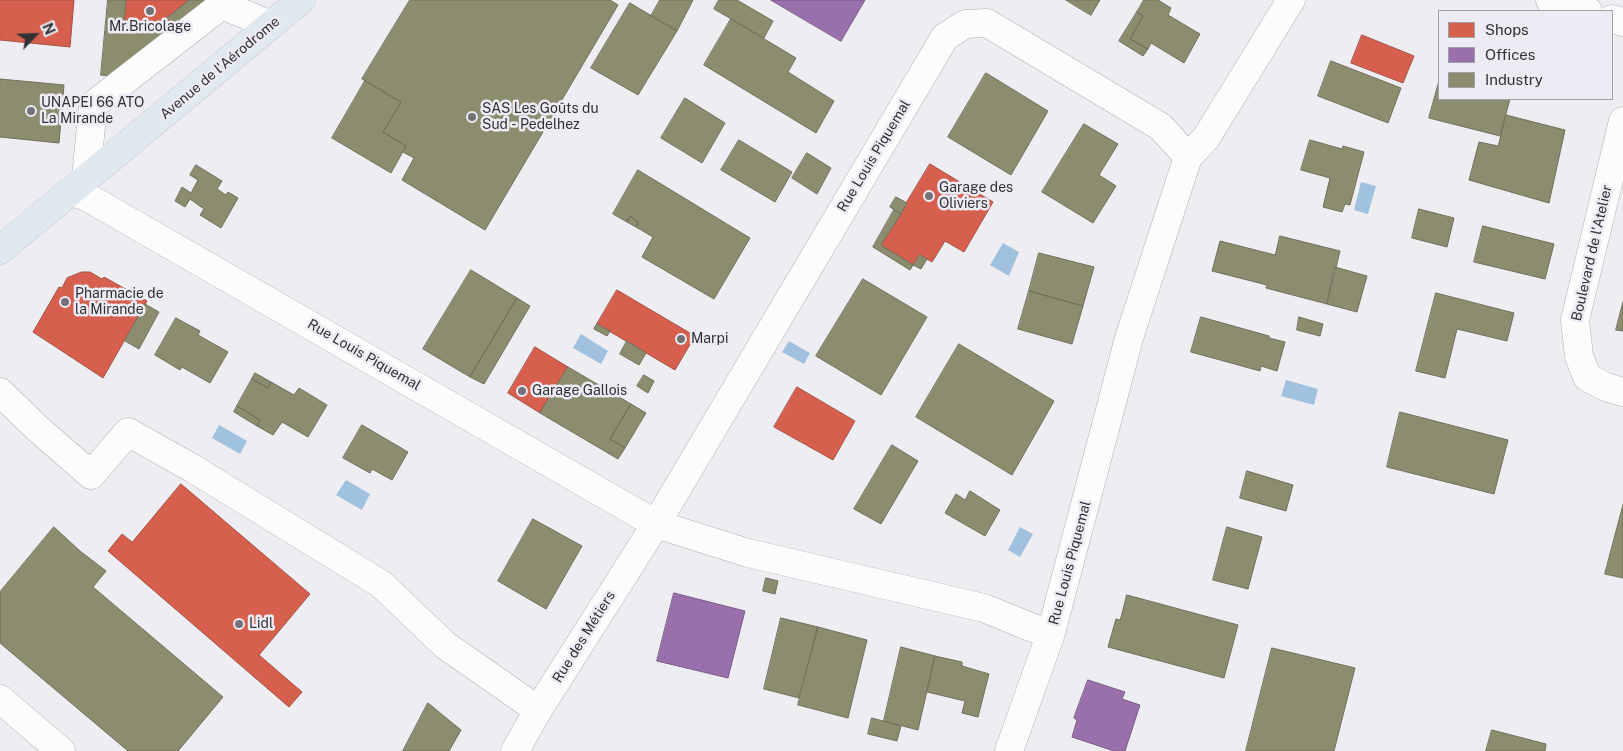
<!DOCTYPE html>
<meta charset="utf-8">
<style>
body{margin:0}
#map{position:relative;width:1623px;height:751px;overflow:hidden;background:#eeedf2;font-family:"Public Sans",sans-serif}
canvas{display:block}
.legend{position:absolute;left:1438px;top:10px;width:175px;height:90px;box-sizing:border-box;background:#edebf4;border:1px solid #a2a0a7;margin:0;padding:6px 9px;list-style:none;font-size:15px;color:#313034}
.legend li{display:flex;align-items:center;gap:10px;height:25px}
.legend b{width:25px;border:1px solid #a2a0a7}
.north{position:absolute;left:10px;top:10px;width:50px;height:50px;-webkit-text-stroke:4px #edebf4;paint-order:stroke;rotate:66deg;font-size:14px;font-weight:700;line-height:20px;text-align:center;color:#313034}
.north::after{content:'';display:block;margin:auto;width:18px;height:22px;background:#313034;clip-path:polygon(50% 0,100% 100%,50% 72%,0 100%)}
</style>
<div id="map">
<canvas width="1623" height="751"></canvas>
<ul class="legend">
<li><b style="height:14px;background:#d6604d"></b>Shops</li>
<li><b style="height:14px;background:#9970ab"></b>Offices</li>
<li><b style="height:14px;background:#8c8c6e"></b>Industry</li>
</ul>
<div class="north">N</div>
</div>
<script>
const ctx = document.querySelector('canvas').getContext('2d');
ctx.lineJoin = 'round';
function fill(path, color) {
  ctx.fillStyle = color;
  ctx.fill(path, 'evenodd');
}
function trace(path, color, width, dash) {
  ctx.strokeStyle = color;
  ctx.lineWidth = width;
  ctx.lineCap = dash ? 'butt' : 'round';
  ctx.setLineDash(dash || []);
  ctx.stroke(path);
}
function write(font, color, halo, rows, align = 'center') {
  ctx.font = font + ' "Public Sans",sans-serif';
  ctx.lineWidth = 5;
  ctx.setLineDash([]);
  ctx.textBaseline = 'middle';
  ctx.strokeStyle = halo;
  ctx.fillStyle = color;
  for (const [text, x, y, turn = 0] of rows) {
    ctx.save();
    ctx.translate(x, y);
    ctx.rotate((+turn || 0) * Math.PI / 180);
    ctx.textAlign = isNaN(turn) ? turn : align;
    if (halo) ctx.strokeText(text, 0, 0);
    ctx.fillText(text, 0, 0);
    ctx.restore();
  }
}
const water = new Path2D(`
 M1361,182L1376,186L1368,214L1354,210Z
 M1003,243L1019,252L1009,276L990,265Z
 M581,334L608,351L601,364L573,348Z
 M789,341L810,353L804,364L782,352Z
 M1286,380L1318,389L1314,405L1281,396Z
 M219,425L247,441L240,454L212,438Z
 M346,480L370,494L362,510L336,495Z
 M1020,527L1033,534L1020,557L1008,550Z`);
const shops = new Path2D(`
 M0,0H74L70,47L0,40Z
 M126,0H189L158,25L124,23Z
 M1362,35L1414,56L1403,83L1351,63Z
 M930,164L993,202L964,252L945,241L932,262L920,255L913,265L881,245Z
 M82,272H90L102,279L104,277L147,301L103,378L33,332L59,287L62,288L67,278Z
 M617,290L695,336L675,370L597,324Z
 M535,347L568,367L540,413L508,393Z
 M797,387L855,421L833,460L774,427Z
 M181,484L310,594L259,655L302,692L289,707L108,551L122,534L132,542Z`);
const offices = new Path2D(`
 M771,0H865L841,41Z
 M674,593L745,611L728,678L657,661Z
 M1088,680L1125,692L1122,699L1140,705L1125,751H1114L1072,737L1077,720L1074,718Z`);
const industry = new Path2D(`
 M108,0H126L124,23L158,25L189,0H243L142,79L101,75Z
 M410,0H610L618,5L485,230L402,180L414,158L403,152L406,146L383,132L401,102L362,79Z
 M660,0H693L677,31L651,16Z
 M719,0H737L773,21L764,38L714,9Z
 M1066,0H1100L1091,15Z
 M1144,0H1158L1171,8L1168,15L1200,34L1184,63L1151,43L1148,49L1130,39L1143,16L1137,12Z
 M630,3L677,31L638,95L591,68Z
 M1137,12L1143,16L1130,39L1148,49L1143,56L1119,41Z
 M731,19L796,58L788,72L834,101L816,133L704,65Z
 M1331,61L1401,88L1388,123L1318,96Z
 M986,73L1048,111L1011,175L948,137Z
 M0,79L64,85L59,143L0,137Z
 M365,81L401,102L383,132L406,146L391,173L332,138Z
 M1439,81V99H1510L1500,136L1429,118Z
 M685,98L725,123L702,163L661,138Z
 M1506,115L1565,130L1549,203L1469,180L1479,142L1498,146Z
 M1084,124L1118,144L1099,175L1116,186L1093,223L1042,192Z
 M739,140L792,172L775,202L721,170Z
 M1310,140L1342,149L1343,146L1364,152L1350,205L1345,204L1342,212L1323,207L1330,178L1301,170Z
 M807,153L831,168L817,194L792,178Z
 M196,165L222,181L217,189L226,195L228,192L238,198L221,228L200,215L204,209L190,199L185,207L175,201L182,187L191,193L198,180L190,175Z
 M638,170L750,238L714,299L642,257L653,237L636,227L638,222L630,216L627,222L613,214Z
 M896,197L907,203L901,214L890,207Z
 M1419,209L1454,218L1447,247L1412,238Z
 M894,210L901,214L881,245L913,265L910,270L873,247Z
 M630,216L638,222L636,227L627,222Z
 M1483,226L1554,244L1545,279L1474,262Z
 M1280,236L1340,251L1327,304L1266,288L1267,285L1212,271L1220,241L1275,255Z
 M1039,253L1094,267L1083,306L1029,291Z
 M920,255L927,259L921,269L913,265Z
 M1335,267L1367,276L1357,312L1327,304Z
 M471,270L517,298L470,377L423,349Z
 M863,279L927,317L881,395L816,356Z
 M1029,291L1083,306L1072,344L1018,329Z
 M1436,293L1514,313L1507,341L1457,329L1445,378L1416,371Z
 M517,298L530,306L484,384L470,377Z
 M1623,302V331L1616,330Z
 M145,304L159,312L139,349L125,341Z
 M1201,317L1269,336V338L1285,342L1277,371L1261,366L1260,371L1191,352Z
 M1299,317L1323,324L1320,336L1297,330Z
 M176,318L200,331L198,335L228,352L210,383L182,367L180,370L155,355Z
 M597,324L610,331L607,336L594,329Z
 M627,341L646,353L639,365L620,354Z
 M959,344L1054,401L1012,475L916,417Z
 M568,367L631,404L610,439L625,448L618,459L540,413Z
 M255,373L271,382L268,388L252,379Z
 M644,375L654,381L648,393L637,386Z
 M252,379L268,388L271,382L294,395L299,388L327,405L308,437L282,422L273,435L257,426L260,420L237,406Z
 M631,404L646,413L625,448L610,439Z
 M237,406L260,420L257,426L234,412Z
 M1400,412L1508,440L1494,494L1387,467Z
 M362,425L408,452L392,480L372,469L370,473L343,458Z
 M892,445L918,461L881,524L854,509Z
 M1247,471L1293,485L1286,511L1240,498Z
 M970,491L1000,510L985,536L945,513L956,494L965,500Z
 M1623,505V578L1605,574Z
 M533,519L582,546L546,609L498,581Z
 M54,527L80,551L106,571L93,587L223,697L178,751H128L0,643V592Z
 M1227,527L1262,537L1248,589L1213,580Z
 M766,578L778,581L775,594L763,591Z
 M1127,595L1238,625L1224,678L1108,647L1116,619L1120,620Z
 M781,618L818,627L799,698L764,689Z
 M818,627L867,640L848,718L798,705Z
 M901,647L935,656L918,730L884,721Z
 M1272,648L1355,668L1334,751H1246Z
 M935,656L962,662V666L989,674L978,717L962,713L965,701L927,692Z
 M428,703L461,730L449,751H403Z
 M872,718L901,726L897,741L868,734Z
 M1492,730L1546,744L1545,751H1486Z`);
const minor = new Path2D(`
 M1550,0L1588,11
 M1612,19L1623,22
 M1623,121L1575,320L1579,356L1587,377L1606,387L1623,392
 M86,178L93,105L222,5L271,25
 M70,191L87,197L656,524L748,553L984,608L1033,628L1051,633L1129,338L1188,157L1206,138L1291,0
 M0,392L37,428L91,475L128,432L192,468L381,584L445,645L538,710
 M0,699L61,751
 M515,751L538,710L656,524L945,37L965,24L987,23L1161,127L1188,157
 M1009,751L1051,633`);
const major = new Path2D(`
 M0,250L301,0`);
const markers = [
 [150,11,5,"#737276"],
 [31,111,5,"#737276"],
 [472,117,5,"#737276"],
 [929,196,5,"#737276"],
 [65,302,5,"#737276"],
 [681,339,5,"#737276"],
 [522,391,5,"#737276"],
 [239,624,5,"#737276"]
];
const poiNames = [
 ["Mr.Bricolage",150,27,"center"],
 ["UNAPEI 66 ATO",41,103],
 ["La Mirande",41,119],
 ["SAS Les Goûts du",482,109],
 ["Sud - Pedelhez",482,125],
 ["Garage des",939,188],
 ["Oliviers",939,204],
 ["Pharmacie de",75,294],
 ["la Mirande",75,310],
 ["Marpi",691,339],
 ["Garage Gallois",532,391],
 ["Lidl",249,624]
];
const streetNames = [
 ["Avenue de l'Aérodrome",220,68,-40],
 ["Rue Louis Piquemal",874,156,-59],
 ["Boulevard de l'Atelier",1592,253,-77],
 ["Rue Louis Piquemal",364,355,30],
 ["Rue Louis Piquemal",1070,563,-75],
 ["Rue des Métiers",584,637,-58]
];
fill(water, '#a0c2de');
fill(shops, '#d6604d');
trace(shops, '#a45246', 1);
fill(offices, '#9970ab');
trace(offices, '#7a5d87', 1);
fill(industry, '#8c8c6e');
trace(industry, '#71705d', 1);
trace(minor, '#b0b0b3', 29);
trace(major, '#cbcbce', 29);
trace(minor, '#fcfcfd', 28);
trace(major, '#e0e9ef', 28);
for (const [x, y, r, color] of markers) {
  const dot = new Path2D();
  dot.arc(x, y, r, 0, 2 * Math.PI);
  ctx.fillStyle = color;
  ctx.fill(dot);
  trace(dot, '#edebf4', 2);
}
write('14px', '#313034', '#edebf4', poiNames, 'left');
write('14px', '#313034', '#edebf4', streetNames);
</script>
